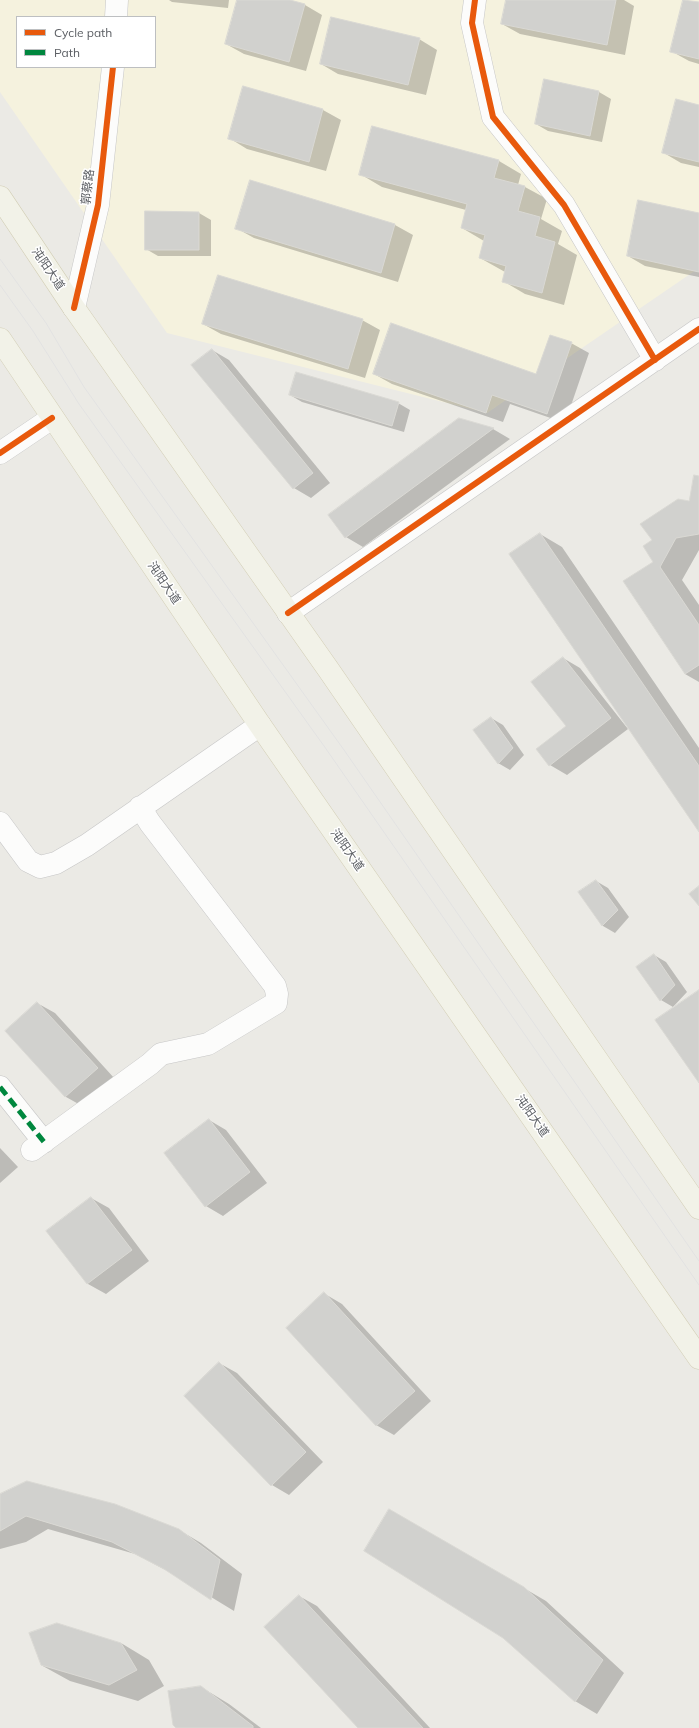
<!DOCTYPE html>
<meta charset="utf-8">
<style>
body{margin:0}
#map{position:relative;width:699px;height:1728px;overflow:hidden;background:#ebeae5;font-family:Mulish,sans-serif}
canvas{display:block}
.legend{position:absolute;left:16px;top:16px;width:140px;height:52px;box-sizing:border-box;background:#fff;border:1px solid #bdbfc1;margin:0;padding:5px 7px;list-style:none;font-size:12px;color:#5b5e63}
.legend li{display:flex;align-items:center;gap:8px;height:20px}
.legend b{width:20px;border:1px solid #bdbfc1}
</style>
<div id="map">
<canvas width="699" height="1728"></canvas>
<ul class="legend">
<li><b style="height:5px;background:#e8590c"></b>Cycle path</li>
<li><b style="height:5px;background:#00873e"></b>Path</li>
</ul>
</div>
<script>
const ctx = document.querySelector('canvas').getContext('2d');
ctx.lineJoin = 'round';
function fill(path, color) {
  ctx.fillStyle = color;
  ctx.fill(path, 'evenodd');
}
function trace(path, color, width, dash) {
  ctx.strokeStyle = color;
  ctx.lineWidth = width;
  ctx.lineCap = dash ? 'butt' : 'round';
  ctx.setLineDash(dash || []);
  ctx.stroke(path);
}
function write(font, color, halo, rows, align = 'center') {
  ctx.font = font + ' Mulish,"Noto Sans SC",sans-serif';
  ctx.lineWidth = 3;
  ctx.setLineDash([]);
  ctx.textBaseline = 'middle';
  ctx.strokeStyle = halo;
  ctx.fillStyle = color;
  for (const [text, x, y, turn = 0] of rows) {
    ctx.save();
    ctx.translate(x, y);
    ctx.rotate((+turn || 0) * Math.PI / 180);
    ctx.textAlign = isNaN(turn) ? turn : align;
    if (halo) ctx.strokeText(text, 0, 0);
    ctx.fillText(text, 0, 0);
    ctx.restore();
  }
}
const commercial = new Path2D(`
 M0,0H699V270H696L487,413L167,333L0,92ZM17,17H155V67H17Z`);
const shadow = new Path2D(`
 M169,0H229L228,8L172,2Z
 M238,0H286L305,5L322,15L306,71L244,54L226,44Z
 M507,0H624L634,6L625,55L520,34L502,24Z
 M684,0L699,3V64L689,61L671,51Z
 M419,39L437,50L426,95L338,74L321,64Z
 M244,87L323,110L341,120L326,171L247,149L229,138Z
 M599,92L611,99L602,142L548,131L536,124Z
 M699,106V167L681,163L664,153Z
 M499,161L521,174L518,185L525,187L547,199L541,219L562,231L558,244L577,255L564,305L525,294L503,281L505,272L480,258L484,241L462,228L466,210L382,187L360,174Z
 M251,181L395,225L413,235L398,282L254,238L236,228Z
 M199,213L211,220V256H158L146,249Z
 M699,214V277L645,266L628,256Z
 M362,320L380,330L365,378L221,334L203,324Z
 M571,343L589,353L565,423L510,404L503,422L392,384L374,374L537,375Z
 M212,350L229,360L330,483L311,498L294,488Z
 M290,395L398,403L410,410L404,432L302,402Z
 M459,419L493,429L510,439L363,547L346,537Z
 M699,477V550L682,580L699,605V682L685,674L654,562L653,541L690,503Z
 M540,534L562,547L699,748V830Z
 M563,658L580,668L628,729L567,775L550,765L567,726Z
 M491,718L503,725L524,755L510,770L498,763Z
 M596,881L608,888L629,917L615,933L603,926L579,892Z
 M654,955L666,962L687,992L673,1007L661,1000L637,967Z
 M37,1003L55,1013L115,1079L84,1107L66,1097L6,1031Z
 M209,1120L226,1130L267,1183L223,1216L206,1206Z
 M0,1148L18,1167L0,1183Z
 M91,1198L109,1208L149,1261L106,1294L88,1284L47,1231Z
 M325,1294L342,1304L431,1401L394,1435L376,1425Z
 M219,1363L237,1373L323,1462L289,1495L272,1485Z
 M0,1495L179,1530L201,1543L242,1574L234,1611L175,1575L135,1554L48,1529L26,1542L0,1549Z
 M390,1510L546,1601L624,1673L597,1714L575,1701Z
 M299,1596L317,1606L430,1728H359Z
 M121,1643L149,1660L164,1686L138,1701L70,1681L41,1665Z
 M201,1687L229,1704L261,1728H178Z`);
const building = new Path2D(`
 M237,0H290L305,4L289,62L225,44Z
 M506,0H616L607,45L501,24Z
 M683,0L699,2V59L670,52Z
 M331,17L420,38L408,85L320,64Z
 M544,79L599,91L590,136L535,124Z
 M243,86L323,109L309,162L228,139Z
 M676,99L699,105V162L662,153Z
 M372,126L499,160L494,178L525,186L518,211L540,217L535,236L555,242L542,293L502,282L506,266L479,258L485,235L461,228L467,204L359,175Z
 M250,180L395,224L381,273L235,229Z
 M638,200L699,213V272L627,256Z
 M145,211L199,212V250H145Z
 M218,275L363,319L348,369L202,324Z
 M391,323L536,374L550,335L572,342L547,414L492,395L486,413L373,374Z
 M212,349L313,473L293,489L191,365Z
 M296,372L399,402L392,426L289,395Z
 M459,418L494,428L345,538L328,515Z
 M694,475L699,476V534L676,538L660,567L699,625V665L685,674L623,581L653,562L643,546L652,540L640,524L678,499L689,501Z
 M540,533L699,766V832L509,554Z
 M563,657L611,718L549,766L536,749L566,726L531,682Z
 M491,717L513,748L498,764L473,730Z
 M596,880L618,910L602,926L578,892Z
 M699,886V906L689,894Z
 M654,954L675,985L660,1001L636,967Z
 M699,990V1083L655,1020Z
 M37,1002L98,1068L65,1097L5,1031Z
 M209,1119L250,1172L205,1207L164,1153Z
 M91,1197L132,1250L87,1284L46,1231Z
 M324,1292L415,1391L376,1426L286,1328Z
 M219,1362L306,1452L271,1486L184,1396Z
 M27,1481L115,1504L179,1529L220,1560L211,1600L164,1569L112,1542L26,1516L0,1531V1494Z
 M389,1509L524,1587L603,1660L575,1702L503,1638L364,1551Z
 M299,1595L423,1728H358L264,1627Z
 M57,1623L121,1643L137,1670L109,1685L41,1665L29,1633Z
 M201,1686L253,1726V1728H176L173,1725L168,1691Z`);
const minor = new Path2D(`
 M475,0L472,23L493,117L564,205L655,360
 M116,17L117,0
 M74,308L98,205L113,67
 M0,453L52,418
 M288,613L699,329
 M0,823L28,861L40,867L56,863L87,845L260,725
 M0,1087L44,1142
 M32,1150L150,1064L161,1054L208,1044L276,1003L277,994L275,986L150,823L140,807`);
const major = new Path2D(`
 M0,197L74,308L328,669L699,1208
 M0,339L260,725L699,1358`);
const tram = new Path2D(`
 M0,259L46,323L84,387L344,750L699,1261
 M0,285L33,331L79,404L324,746L699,1285`);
const quiet = new Path2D(`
 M0,1087L44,1142`);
const cycleway = new Path2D(`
 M475,0L472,23L493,117L564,205L655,360
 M74,308L98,205L113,67
 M0,453L52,418
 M288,613L699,329`);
const streetNames = [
 ["郭蔡路",88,187,-83],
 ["沌阳大道",48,269,56],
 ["沌阳大道",164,583,56],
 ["沌阳大道",347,850,55],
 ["沌阳大道",532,1116,55]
];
fill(commercial, '#f5f2de');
fill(shadow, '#0003');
fill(building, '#d1d1ce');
trace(building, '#dad9d4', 1);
trace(minor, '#c6c6c6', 23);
trace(major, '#d2cdb4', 23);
trace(minor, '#fcfcfb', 22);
trace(major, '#f2f2e8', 22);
trace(tram, '#e2e2e2', 1);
trace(quiet, '#00873e', 5, [10, 5]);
trace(cycleway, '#e8590c', 6);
write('12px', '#5b5e63', '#fff', streetNames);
</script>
